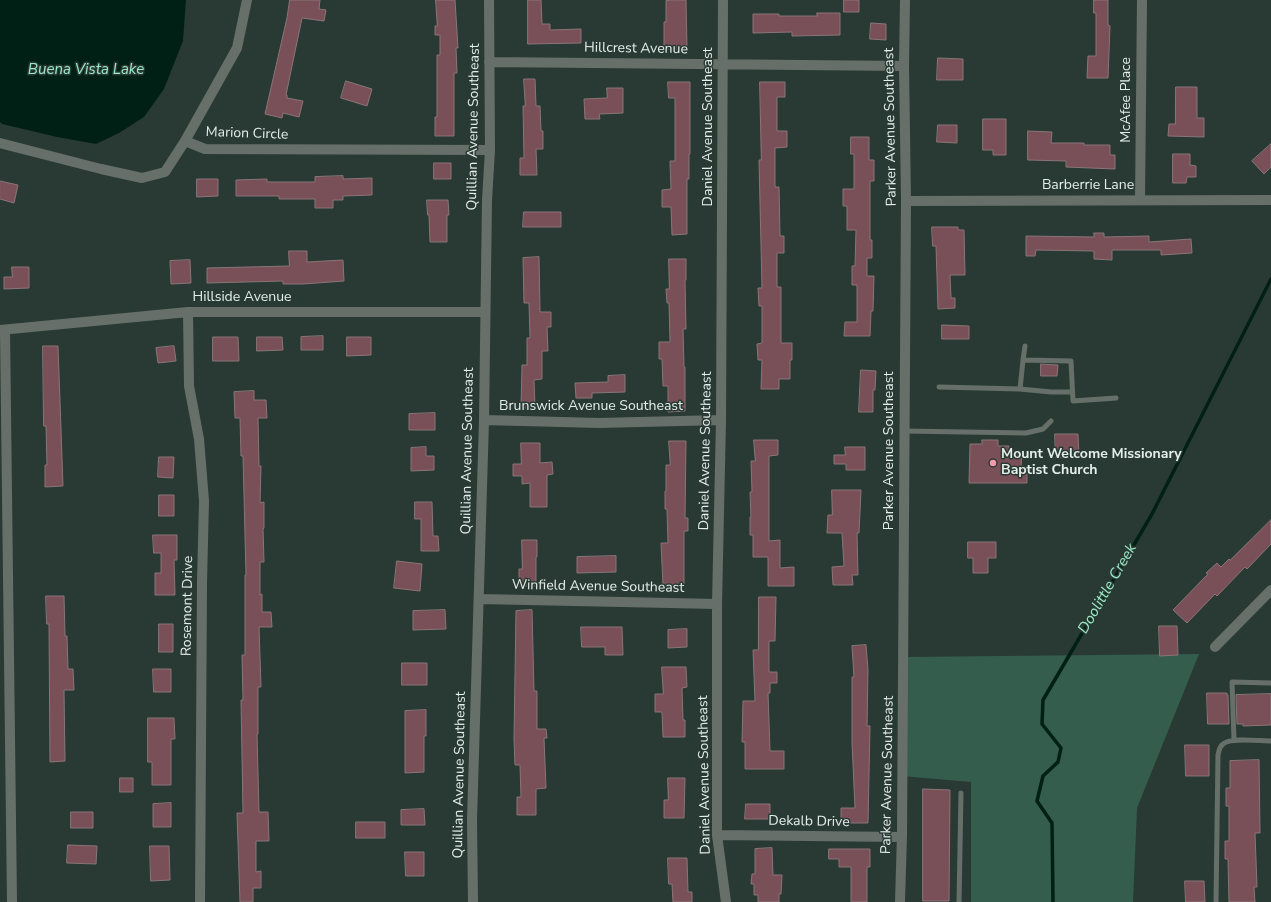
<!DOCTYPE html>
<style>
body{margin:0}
canvas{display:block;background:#293a34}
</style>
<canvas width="1271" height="902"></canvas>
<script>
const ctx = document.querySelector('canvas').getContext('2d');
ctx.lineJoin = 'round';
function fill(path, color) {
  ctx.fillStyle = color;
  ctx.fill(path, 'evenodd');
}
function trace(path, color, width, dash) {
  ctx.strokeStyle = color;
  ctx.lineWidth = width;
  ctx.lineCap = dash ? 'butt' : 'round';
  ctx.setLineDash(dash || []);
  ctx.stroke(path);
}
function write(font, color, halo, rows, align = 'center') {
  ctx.font = font + ' "Nunito Sans",sans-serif';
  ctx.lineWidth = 3;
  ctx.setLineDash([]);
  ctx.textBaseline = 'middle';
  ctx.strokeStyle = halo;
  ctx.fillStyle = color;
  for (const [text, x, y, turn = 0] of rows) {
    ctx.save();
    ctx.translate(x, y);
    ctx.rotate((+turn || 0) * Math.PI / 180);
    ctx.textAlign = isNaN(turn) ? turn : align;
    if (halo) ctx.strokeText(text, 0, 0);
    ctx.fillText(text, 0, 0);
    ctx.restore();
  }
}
const green = new Path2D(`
 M1199,654L1137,808L1133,902H971V782L902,776L906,657Z`);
const water = new Path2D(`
 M0,0H186L183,41L164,89L144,117L119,133L96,144L57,137L2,124L0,122Z`);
const stream = new Path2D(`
 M1053,902L1052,823L1037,801L1043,776L1058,762L1061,748L1042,724L1043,700L1152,514L1271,279`);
const building = new Path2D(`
 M290,0H320L319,9L326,10L324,21L302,18L286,95H287V98L303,101L299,117L283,113L282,118L265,114L287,18Z
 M436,0H455L458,48H456L457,73H454V136H435V117H437V55H440V35H435V26H437Z
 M528,0H541L542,24H550V30L581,29V43L528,44Z
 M673,0H686L687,49H664V22H666V1Z
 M844,0H859V12H844Z
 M1094,0H1108V25L1110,26L1108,78H1087L1088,56H1096V13H1094Z
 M817,13H840V35L792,36V32L753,33V14H779V16H817Z
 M871,23L886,24V40L870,39Z
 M938,58L963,59V80H937Z
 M524,79H535L536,106H540L541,131H543V149H536L537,175H520V158H524L523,106H525Z
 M346,81L372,89L367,106L341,98Z
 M668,82H690V154H689V179H687V234L672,235L671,207H662V190L671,189L670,161H675V98H669Z
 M760,82H785V97H777V131H787V147L775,148V187H779L780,236H784V253H777V287H781V343H792V360H790V379H779V389H761L762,360H758L757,344L762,343V306H759L758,288H762L759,160H761Z
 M1176,87H1197V118H1204V137L1168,136L1169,124H1175Z
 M607,88H623V113L599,114L600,119H585L584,99L607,98Z
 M983,119H1006V155H993V150H983Z
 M938,125H957V143L937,142Z
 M1028,131L1052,132L1051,143H1084V145H1110V155H1115V169L1066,167V161L1028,160Z
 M851,137H869V160H874V181H870V240H872V258H867V276H874L873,311H871L870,336H844L845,322H857V285H852V266H855L856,230H847V206H843V189H854V154H851Z
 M1271,144V167L1264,174L1252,161Z
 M1173,154H1190V165L1196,166V177H1187L1186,183H1173Z
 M434,163H451V179H434Z
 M343,176V179L372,178V195L343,196V200H333V208H315V199H279V196H236V180L267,179V182H315V177Z
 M197,179H218V196L197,197Z
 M0,181L18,185L14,203L0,199Z
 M427,200H448L449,215H447V242H430L429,215H428Z
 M524,212H561V227H523Z
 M932,227H958V230H964L965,275H950L951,298H955V308L938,309L936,246H933Z
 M1094,233H1104V237L1149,236V242L1191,239L1192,253L1161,255V250H1112V260L1094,259V251L1036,250L1035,256H1026V236L1094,237Z
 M289,251H307V262L343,260L344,281L303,284H283V281L207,283V268L289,266Z
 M539,257L540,312H551V327H547L548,351H542V379L534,380L535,408H521L522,365H527V338H530L529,303H524L523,258Z
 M669,259H686V280H685L686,329H683L684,367H685V411L668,412V386H663L662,359H659V342H670L669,303H667L666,289H669Z
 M190,260L191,283L171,284L170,261Z
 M12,267H29V288L4,289V277H12Z
 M942,325L969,326V339H942Z
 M323,336V350H301V337Z
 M213,337H238L239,361H213Z
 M257,337H282L283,350L257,351Z
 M347,337H371V355L347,356Z
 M43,346H58L63,486L45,487V465H47L46,426H44Z
 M174,346L176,361L158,363L156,348Z
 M1041,364L1058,365L1057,376H1041Z
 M861,370L876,371L875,390H873V412H859Z
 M625,375V392L592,393V398H576L575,383L608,382V376Z
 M254,391V400H266L267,418H258L259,466H261L260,503L264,502V528L263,529L264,562H260V595L262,594V612H271L272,627H259L261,687H258V734H257L259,812H268L269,841H256V872L261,871V888H253V902H240L237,813H243L241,700H243L242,655H245V575H246L243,456H241L240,418H235L234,392Z
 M435,413V430H409V414Z
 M1055,434H1078L1079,457L1056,458Z
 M754,440H778V455L769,456V541L780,540V568L794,567V586H768V557H753V535H750V517H751L750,492H752L751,461H755Z
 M982,440H998V446H1009V451H1022L1021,469H1027V483H969L970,444H982Z
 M669,441H686L685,518H688V531H684V585H663L661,543H668L667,509H665V491H666V465H670Z
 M521,443H540V463L552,462L553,474L547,475V507H530V483L522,484V476H513V464H521Z
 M426,447V456H434V470L411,471V448Z
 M845,447H865V470H846V464H834V455H845Z
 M159,457H174L173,478L158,477Z
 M832,490H861L859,533H857L858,575H852L853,585H833L832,567L844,566L842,533H827L828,515H832Z
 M159,495H174V516H159Z
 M415,502H432L433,536H438L439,551H421V519H415Z
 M1271,520V544L1247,569L1245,567L1217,596L1215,594L1187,623L1173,610L1208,574L1206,573L1217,563L1221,567L1229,559L1230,560Z
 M153,535H177V560H174L175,595H155V573H161V553H154Z
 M522,540H537V557H536V586H519V569H522Z
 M968,542H996V558H988V573H973V558H968Z
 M616,556V572L577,573V557Z
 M397,561L422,564L420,591L394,588Z
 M46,596H64L65,636H67L68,669H73L74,690H64L65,761L50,762L49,624H47Z
 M759,597H776L775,641H769V672H777V683H770V693H768L770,751H784V769H745V742H742L743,701H755L753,650H758Z
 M445,610L446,629L413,630V611Z
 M532,610L534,691H537V729H546L547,738H544L546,788L536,789V815H517V797H521L520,765H515L514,739L516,611Z
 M159,624H173V652H159Z
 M1159,626H1177L1178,655L1160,656Z
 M581,627H622L623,655H605V647H582Z
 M687,629V647L668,648V630Z
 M866,645L868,670L867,726H870L868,823H841V808H855L852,743V677H854L852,646Z
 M402,663H427V685H402Z
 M662,667H686L687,687L682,688L683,720H685V737H663L662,712H655V694H663Z
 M153,669H171V692H154Z
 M1207,693H1227V695H1228L1229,724H1208Z
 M1271,694V725L1243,726V724H1237L1236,695Z
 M426,710V736H424V772L405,773V711Z
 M148,718H174L175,739H171V785H152V762H148Z
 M1185,745H1209V776H1186Z
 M1259,760L1260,833H1255L1257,887H1254L1255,902H1229L1228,859H1225V841H1229V806H1226V788H1230V761Z
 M120,778H133V792H120Z
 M668,778H685L684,818H664V800H668Z
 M923,789L950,790L949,901H923Z
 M171,803V827H153V804Z
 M746,804H770V819H745Z
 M424,809L425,825H401V810Z
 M71,812H93V828H71Z
 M356,822H385V838H356Z
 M68,845L97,846L96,864L67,863Z
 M150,846H169L170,880L151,881Z
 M772,848L773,875H782L781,894H779V902H758V895H754V884H751L752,874H755V849Z
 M829,849H870V867H867V902H851V867H839V859H829Z
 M405,852H424V876H406Z
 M668,858H687L688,892H692V902H673L672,884H669Z
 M1185,881H1204L1205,902H1186Z`);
const lane = new Path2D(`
 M1023,360L1025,346
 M939,387L1020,389
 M1072,392H1051L1020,389L1023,360L1071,361L1073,401L1116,398
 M904,431L1026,433L1043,429L1051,421
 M1234,740L1232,682L1271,683
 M959,902L961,793
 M1216,902L1218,755C1219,751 1219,747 1223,744C1230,737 1260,741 1271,741`);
const street = new Path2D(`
 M723,0L721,420L717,604V835L726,902
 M489,62L904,66
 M185,141L237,48L247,0
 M0,143L101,169L142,178L165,172L185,141L205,149L490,150
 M1140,200L1142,0
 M906,201L1271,200
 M188,312L189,386L199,439L204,501L202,582L200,902
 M0,330L188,312H485
 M5,330L12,902
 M484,420L599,423L721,420
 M479,599L717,604
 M1215,647L1271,590
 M717,835L902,837
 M473,902L472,820L484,420L487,200L490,150L489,0
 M900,902L902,835L906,201L904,66L905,0`);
const markers = [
 [993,463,4,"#f39aab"]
];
const streetNames = [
 ["Hillcrest Avenue",636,49,1],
 ["McAfee Place",1127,100,-90],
 ["Quillian Avenue Southeast",474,127,-89],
 ["Daniel Avenue Southeast",709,127,-90],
 ["Parker Avenue Southeast",891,127,-91],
 ["Marion Circle",247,134,2],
 ["Barberrie Lane",1088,186],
 ["Hillside Avenue",242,298],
 ["Brunswick Avenue Southeast",591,407],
 ["Quillian Avenue Southeast",468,451,-89],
 ["Daniel Avenue Southeast",706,451,-89],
 ["Parker Avenue Southeast",890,451,-90],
 ["Winfield Avenue Southeast",598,587,1],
 ["Rosemont Drive",188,606,-89],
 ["Quillian Avenue Southeast",460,775,-89],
 ["Daniel Avenue Southeast",705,775,-91],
 ["Parker Avenue Southeast",888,775,-89],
 ["Dekalb Drive",809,822,1]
];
const poiNames = [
 ["Mount Welcome Missionary",1001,455],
 ["Baptist Church",1001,471]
];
const waterNames = [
 ["Buena Vista Lake",86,70],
 ["Doolittle Creek",1108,589,-60]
];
fill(green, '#345d4e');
fill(water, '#002016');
trace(stream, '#002016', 3.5);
fill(building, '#7a5058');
trace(building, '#897578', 1);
trace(lane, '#676f6b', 5);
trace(street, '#676f6b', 10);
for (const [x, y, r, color] of markers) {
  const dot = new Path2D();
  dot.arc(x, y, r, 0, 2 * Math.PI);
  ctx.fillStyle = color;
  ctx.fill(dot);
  trace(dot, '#293a34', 1.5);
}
write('14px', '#e4eeea', '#293a34', streetNames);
write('bold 14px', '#e4eeea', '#293a34', poiNames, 'left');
write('italic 15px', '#9be8cb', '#293a34', waterNames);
</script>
